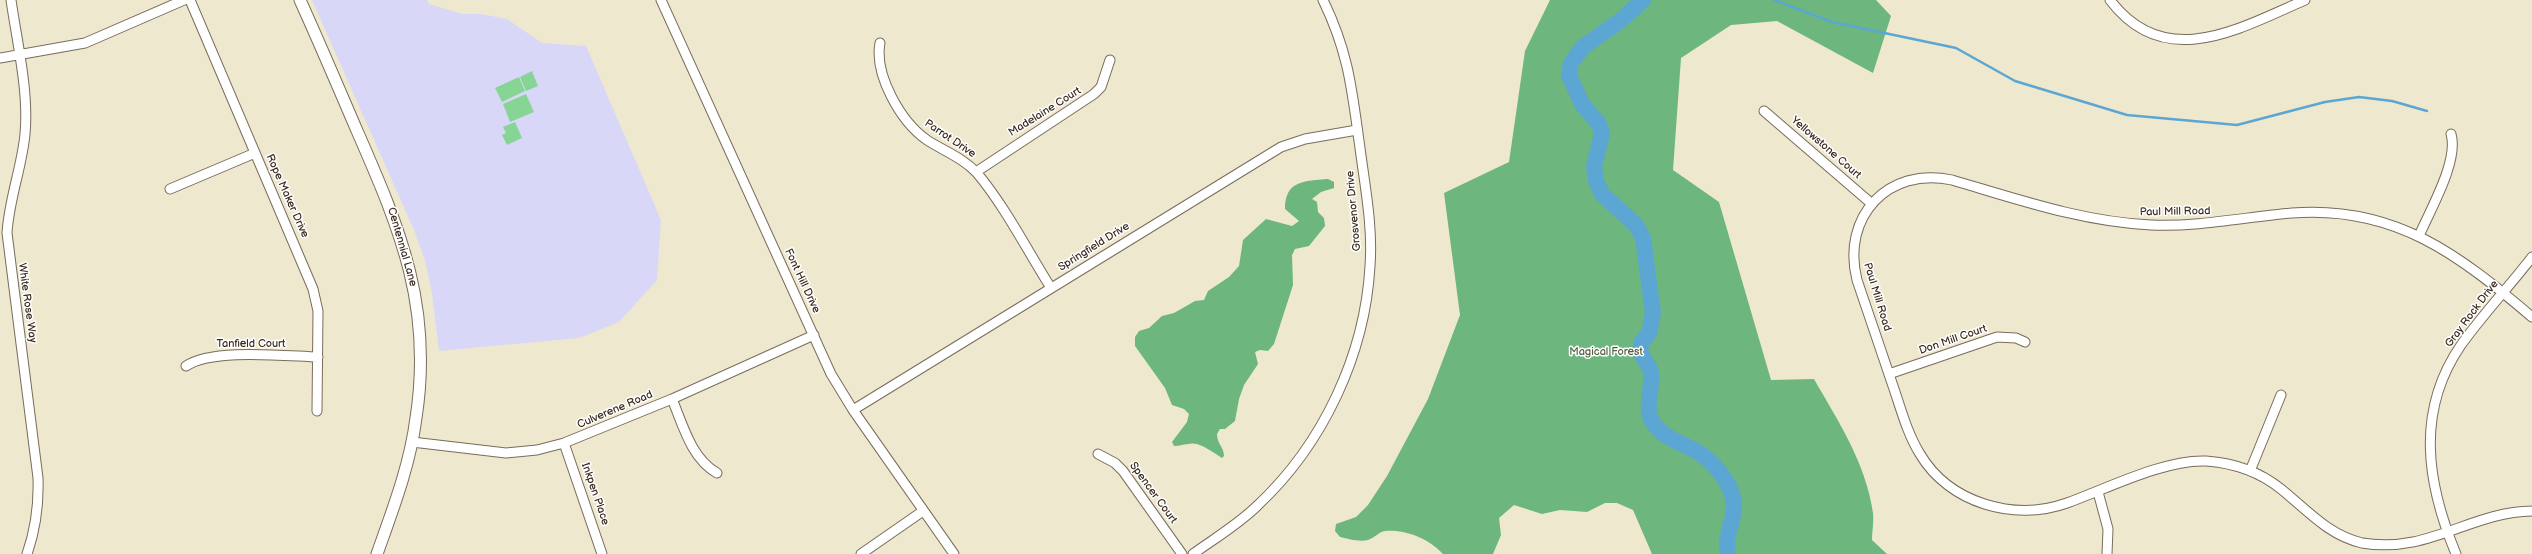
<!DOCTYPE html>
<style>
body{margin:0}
canvas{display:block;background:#ede8ce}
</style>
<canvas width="2532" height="554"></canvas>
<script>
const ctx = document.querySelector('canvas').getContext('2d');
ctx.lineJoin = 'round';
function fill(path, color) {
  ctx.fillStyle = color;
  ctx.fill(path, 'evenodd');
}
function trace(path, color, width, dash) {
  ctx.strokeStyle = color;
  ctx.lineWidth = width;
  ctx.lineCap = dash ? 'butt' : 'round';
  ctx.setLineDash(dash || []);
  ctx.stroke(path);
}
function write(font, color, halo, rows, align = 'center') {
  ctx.font = font + ' "Balsamiq Sans",sans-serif';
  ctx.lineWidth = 3;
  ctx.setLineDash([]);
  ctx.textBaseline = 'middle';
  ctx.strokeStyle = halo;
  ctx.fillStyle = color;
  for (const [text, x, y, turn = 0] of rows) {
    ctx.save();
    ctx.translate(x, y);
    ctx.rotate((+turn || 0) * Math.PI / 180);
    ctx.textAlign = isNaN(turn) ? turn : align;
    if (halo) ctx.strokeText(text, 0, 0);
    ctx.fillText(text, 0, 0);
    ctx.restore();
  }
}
const built = new Path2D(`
 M312,0H427L429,4L462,14H481L507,19L542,43L586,46L661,220L657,280L619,322L579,338L439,351L432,293L425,261L414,230Z`);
const green = new Path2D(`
 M532,71L538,86L526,91L520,77Z
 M519,77L525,91L502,102L495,88Z
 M526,94L534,112L510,122L503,104Z
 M515,122L522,138L507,145L502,135L506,133L503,127Z`);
const forest = new Path2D(`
 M1550,0H1876L1891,16L1873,73L1777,21L1731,25L1681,58L1673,170L1719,202L1771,380L1814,379C1838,421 1866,463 1873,513C1874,522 1872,532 1872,540L1887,554H1652L1633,510L1617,503H1605L1587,512L1560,510L1542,514L1514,505L1499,518L1501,535L1493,554H1443C1429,539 1406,529 1385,531C1379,532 1374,538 1368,540C1360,542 1348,539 1340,537L1335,531L1336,524L1356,517L1368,505L1387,476L1428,399L1460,315L1444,193L1509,162L1525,51Z
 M1328,179L1334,182V188L1321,192L1312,199L1317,202L1318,212L1324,218L1325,226L1309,246L1295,249L1292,255L1293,285L1274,344L1268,351L1260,350L1255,352L1258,364L1244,385L1239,399L1235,421L1225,429H1220L1217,434C1217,444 1224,447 1224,456L1222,458C1213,452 1206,447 1197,444C1190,442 1181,446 1174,446L1172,442L1187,422L1189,414L1184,409L1172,405L1165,388L1135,346V337L1139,331L1149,328L1162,316L1174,313L1195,301L1204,300L1208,291L1229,277L1239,266L1243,240L1266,219L1292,226L1299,221L1285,209C1285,180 1305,181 1328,179Z`);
const stream = new Path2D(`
 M1774,0L1832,22L1956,48L2015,81L2127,115L2237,125L2325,102L2359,97L2392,101L2427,111`);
const river = new Path2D(`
 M1643,0L1621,20L1583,47L1571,63L1569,75L1582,104L1599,124L1602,134L1594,166L1596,181L1602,194L1636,225L1643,238L1653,313L1649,333L1642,342L1640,351C1642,358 1650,366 1651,373C1653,388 1644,406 1652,421C1662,438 1680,442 1696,451C1712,460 1729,480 1733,498C1738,517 1723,534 1728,554`);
const minor = new Path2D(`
 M11,0C17,42 29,92 25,134C22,167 9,199 7,233L38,478C39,506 36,528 27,554
 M190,0L313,289L318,311L317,411
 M661,0L831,374L853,410L954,554
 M2110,0C2165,73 2240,28 2305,0
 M880,43C874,75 901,122 927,140C944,151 963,158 977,173C1006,208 1027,250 1051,288
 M0,58L85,43L184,0
 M1764,111L1872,204
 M976,172L1094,94L1101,87L1110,60
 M170,189L255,153
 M2419,236C2430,210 2459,161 2451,134
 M2532,317C2459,255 2395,205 2292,213C2245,217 2199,227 2151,225C2083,222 2017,199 1952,180C1888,166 1841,217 1857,280C1869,316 1881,351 1893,386C1901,409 1907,433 1920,454C1949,503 2014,522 2067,503C2106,489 2165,459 2206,461C2233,463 2260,472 2281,489C2307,510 2328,535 2362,543C2430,554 2469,512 2532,511
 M186,366C212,348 285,356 318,357
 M1889,374L1997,337L2016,338L2025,342
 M672,399C683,425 691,458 717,473
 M853,410L1281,147L1305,139L1357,130
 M412,442L506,453L537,450L564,443L672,399L814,335
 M564,443L602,554
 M1098,454L1115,463L1123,471L1182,554
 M2250,471L2281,395
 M2098,492L2108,529L2107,554
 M861,554L923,511
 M1193,554C1215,538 1239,524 1258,505C1323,444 1365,355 1370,266C1373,227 1365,187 1360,148C1352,91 1349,53 1323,0
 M2456,554C2427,484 2415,412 2461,345C2483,314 2509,287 2532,257`);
const tertiary = new Path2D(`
 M300,0C320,44 339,89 358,133C401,231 433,308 416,418C410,465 393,509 377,554`);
const streetNames = [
 ["Madelaine Court",1045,112,-32],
 ["Parrot Drive",950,139,34],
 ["Yellowstone Court",1826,148,41],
 ["Rope Maker Drive",287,196,66],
 ["Grosvenor Drive",1354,211,-95],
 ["Paul Mill Road",2175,212,-1],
 ["Centennial Lane",402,247,74],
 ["Springfield Drive",1094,247,-32],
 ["Font Hill Drive",802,281,65],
 ["Paul Mill Road",1877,297,73],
 ["White Rose Way",27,303,82],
 ["Gray Rock Drive",2472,314,-53],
 ["Don Mill Court",1953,340,-19],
 ["Tanfield Court",251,344],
 ["Culverene Road",615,410,-23],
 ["Spencer Court",1153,493,54],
 ["Inkpen Place",595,494,71]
];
const parkNames = [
 ["Magical Forest",1606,352]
];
fill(built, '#d9d7f8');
fill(green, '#87d594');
fill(forest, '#6db67e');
trace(stream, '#5ca6d4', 2.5);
trace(river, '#5ca6d4', 16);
trace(minor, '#796c5c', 11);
trace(tertiary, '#796c5c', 13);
trace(minor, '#fff', 9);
trace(tertiary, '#fff', 11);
write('11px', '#3b2a1e', '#fff', streetNames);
write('11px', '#525d41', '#fff', parkNames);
</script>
